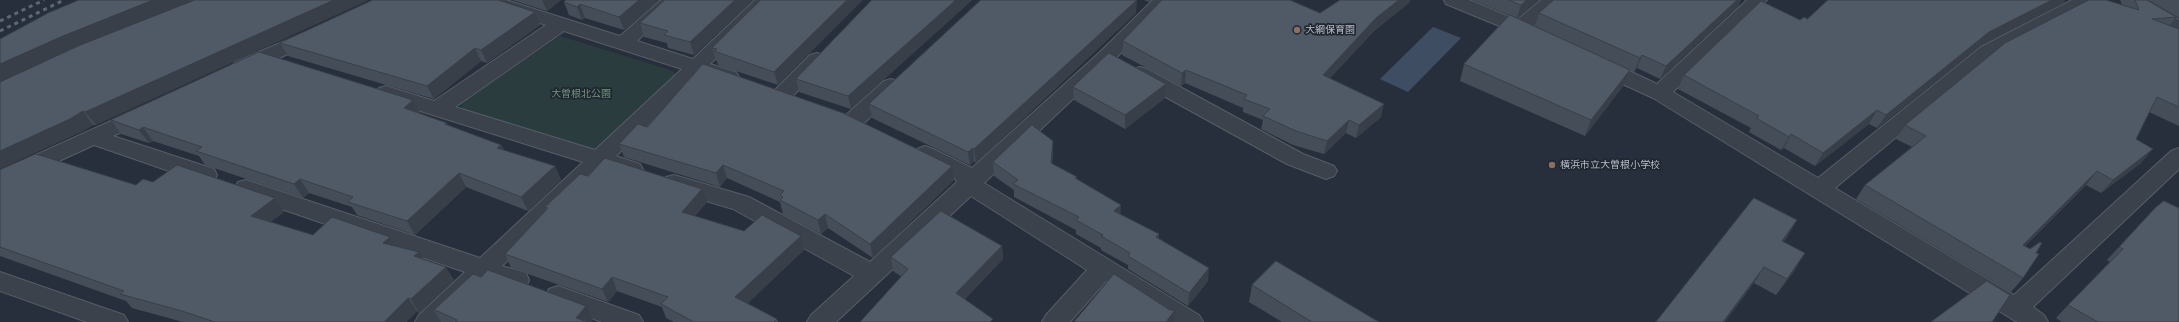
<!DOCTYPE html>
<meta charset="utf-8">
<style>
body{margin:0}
canvas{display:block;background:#272f3c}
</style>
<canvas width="2179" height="322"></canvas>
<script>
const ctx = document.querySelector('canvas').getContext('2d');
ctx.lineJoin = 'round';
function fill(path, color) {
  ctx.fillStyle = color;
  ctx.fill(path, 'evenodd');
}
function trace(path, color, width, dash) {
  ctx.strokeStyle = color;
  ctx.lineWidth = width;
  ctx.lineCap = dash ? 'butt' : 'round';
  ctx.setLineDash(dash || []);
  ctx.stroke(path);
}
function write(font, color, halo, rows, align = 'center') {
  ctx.font = font + ' "Work Sans","Noto Sans JP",sans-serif';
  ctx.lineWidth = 3.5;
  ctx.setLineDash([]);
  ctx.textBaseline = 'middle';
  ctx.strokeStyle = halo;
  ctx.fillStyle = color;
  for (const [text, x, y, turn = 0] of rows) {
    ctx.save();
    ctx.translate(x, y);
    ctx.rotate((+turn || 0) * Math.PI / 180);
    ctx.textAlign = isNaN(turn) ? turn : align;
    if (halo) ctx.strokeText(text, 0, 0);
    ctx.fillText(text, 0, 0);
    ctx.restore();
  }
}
const green = new Path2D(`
 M560,36L673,71L676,76L596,151L461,110L460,104Z`);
const water = new Path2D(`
 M1433,27L1461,38L1408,92L1380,79Z`);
const minor = new Path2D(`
 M478,0H506L620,36L661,0H681L637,41L693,59L755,0H775L710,64L736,72L739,77L736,82L729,84L700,75L616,156L640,164L643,169L640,174L632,177L603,168L502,266L526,273L529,280L526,287L517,289L488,280L444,322H415L419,315L465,272L238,194L235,188L238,182L246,180L480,258L583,162L379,98L376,93L379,88L386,86L434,101L546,25L480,4ZM564,31L682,69L595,150L455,107Z
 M1153,0H1173L1114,60L984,183L1199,315L1203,322H1170L1106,281L1070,322H1042L1046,315L1087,270L971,196L836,322H807L811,315L854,276L733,209L666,189L663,183L666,177L674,175L749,197L870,262L957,182L954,177L917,159L914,154L917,149L925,146L933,149L972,168L1100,52Z
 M1444,0H1469L1517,20L1541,0H1562L1533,27L1538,29L1541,33L1538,37L1531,39L1446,4Z
 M1747,0H1767L1673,92L1818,178L1981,47L2072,0H2096L2094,4L1995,55L1835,188L2014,295L2171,151L2179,148V169L2033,307L2044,315L2048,322H2017L1653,98L1592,70L1589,65L1592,60L1599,59L1606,60L1657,84Z
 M2122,0H2145L2179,20V34L2172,32L2124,4Z
 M311,30L318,32L321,36L318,40L249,72L242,73L235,72L232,67L235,62Z
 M817,53L824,55L827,59L824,63L789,100L782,102L775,100L772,95L775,90L810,55Z
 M1140,67L1147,69L1303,154L1334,166L1337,171L1334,176L1326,179L1287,164L1133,79L1130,74L1133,69Z
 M891,79L898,81L901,86L898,91L862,125L854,127L846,125L843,120L846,115L884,81Z
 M142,107L149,109L153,114L149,119L113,136L214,169L217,175L214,181L206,183L198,181L94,145L0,188V171Z
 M0,272L124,315L128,322H87L0,291Z
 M558,286L639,315L643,322H602L549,303L546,296L549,289Z`);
const rail = new Path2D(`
 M0,21L44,0
 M0,31L64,0`);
const wall = new Path2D(`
 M79,0H194L112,33L96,125H93L81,132Z
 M512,0H561L547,11Z
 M659,0L624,30L585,18L582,20L569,15L564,2Z
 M753,0L694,55L668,48L667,43L644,37L640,23Z
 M761,0L778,85L718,65L717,61H716L712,48Z
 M872,0H972L851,109L799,92L796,79Z
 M1144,0H1151L1149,2Z
 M1340,0H1410V2L1374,31L1330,78L1381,117L1356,138L1346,133L1324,154L1293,145L1261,129L1263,120L1243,112V108L1185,83L1181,86L1122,55L1123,41L1320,13Z
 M1472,0H1538L1517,18L1535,26L1539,13L1554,0H1741L1738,6L1660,79L1637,68L1634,72L1630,70L1623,86L1585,136L1460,81L1464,64L1509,15Z
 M2120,0H2147L2176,17L2169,26L2179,29V126L2149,112L2136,139L2141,163L2101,193L2086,185L2025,246L2036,253L2023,278L2011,292L1856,199L1865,185L1912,147L1896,139L1905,125L2122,5Z
 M2148,0H2179V18Z
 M2064,3L1980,46L1877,128L1869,124L1815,166L1784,148L1781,150L1749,132L1751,128L1678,89L1684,75L1800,20L1807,19Z
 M535,12L540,25L487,63L481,61L434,99L288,56L280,43Z
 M1136,13L976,163L974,161L970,165L872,118L869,104Z
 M1166,84L1165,98L1125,129L1074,100L1073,87Z
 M413,100L420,113L449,126L501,145L504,150L555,166L561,180L528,211L466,187L415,235L357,215L352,207L309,193L303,198L205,165L199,156L153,141L149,143L121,134L111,120Z
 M647,127L952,166L954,180L873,258L828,228L821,234L783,214L780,202L727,178L720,187L624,157L619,144Z
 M1053,154L1052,164L1077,177V179L1121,215L1159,234V239L1208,281L1188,306L1128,269V265L1101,250V248L1076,234V230L1014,197V190L994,176L993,162Z
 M0,170L136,185L153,182L284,212L270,222L313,235L395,246L423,259L454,280L419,313L417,311L406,322H183L132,308L126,301L0,256Z
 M588,176L707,202L695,216L744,231L801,236L804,250L747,303L777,319L778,322H674L666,318L662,307L617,291L608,302L511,268L505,254L546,210L545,207Z
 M2164,201L2179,322H2062L2056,318L2068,305L2110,262L2107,260L2119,247Z
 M1788,236L1783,242L1795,270L1776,295L1754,283L1656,322Z
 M1002,246L1003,259L965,299L902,277L893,271L891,257Z
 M1252,285L1379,322H1282L1249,302Z
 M433,309L593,320L591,322H441Z`);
const shadedWall = new Path2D(`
 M153,0H194L72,49L0,82V64L63,36Z
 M334,0H369L96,125L85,112Z
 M542,0H561L547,11Z
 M639,0H659L624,30L619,17Z
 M735,0H753L694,55L690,42Z
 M847,0H863L778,85L774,72Z
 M956,0H972L851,109L848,96Z
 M1137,0L1136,13L976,163L974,149Z
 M1399,0H1410V2L1374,31L1321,88L1323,75L1376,18Z
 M1527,0H1538L1517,18L1521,5Z
 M1737,0H1741L1738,6L1660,79L1666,66Z
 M2052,0H2065L2064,3L1980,46L1877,128L1886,115L1989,32Z
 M580,4L585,18L582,20L577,7Z
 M535,12L540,25L487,63L481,50Z
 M475,48L481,61L434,99L427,86Z
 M1642,55L1637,68L1634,72L1640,58Z
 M1186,70L1185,83L1181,86L1182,73Z
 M1630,70L1623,86L1585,136L1591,120Z
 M1166,84L1165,98L1125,129V115Z
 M413,100L420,113L404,108Z
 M1384,104L1381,117L1356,138L1359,125Z
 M1877,110L1869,124L1815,166L1823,153Z
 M83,111L93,125L81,132L0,169V151Z
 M1349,120L1346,133L1324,154L1327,141Z
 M143,127L153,141L149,143L139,130Z
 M1791,134L1784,148L1781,150L1789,137Z
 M1053,141V154L1051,177V163Z
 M501,145L507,158L497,148Z
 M973,148L974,161L970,165L968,152Z
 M2153,149L2141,163L2101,193L2113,180Z
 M723,165L727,178L720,187L716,173Z
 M555,166L561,180L528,211L521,197Z
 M952,166L954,180L873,258L870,244Z
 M2097,171L2086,185L2012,259L2023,245Z
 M459,173L466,187L415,235L407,221Z
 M300,179L309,193L303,198L294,184Z
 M702,189L707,202L687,225L682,212Z
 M275,198L284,212L260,230L251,216Z
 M1121,205L1120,219L1114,211Z
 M825,214L828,228L821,234L818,220Z
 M1797,220L1788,236L1772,258L1782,241Z
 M1159,234L1158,248L1156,237Z
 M801,236L804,250L740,311L735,297Z
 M390,237L398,251L383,243Z
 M1002,246L1003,259L957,307L956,293Z
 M419,252L427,265L414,256Z
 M1805,253L1795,270L1776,295L1787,279Z
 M446,267L454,280L419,313L411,299Z
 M1764,267L1754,283L1725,322H1723Z
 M1209,268L1208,281L1188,306L1189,293Z
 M612,277L617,291L608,302L602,289Z
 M408,298L417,311L406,322H384Z
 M586,306L593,320L591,322H578L576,318Z
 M1175,310L1174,322H1166Z`);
const building = new Path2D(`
 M79,0H153L63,36L0,64V39L48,13Z
 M195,0H334L85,112L83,111L70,119L0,151V82L78,46Z
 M373,0H498L535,12L481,50L475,48L427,86L280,43Z
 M566,0H639L619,17L580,4L577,7L564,2Z
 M665,0H735L690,42L664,35L668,31L640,23Z
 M761,0H847L774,72L714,51L717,49L712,48Z
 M872,0H956L848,96L796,79Z
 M981,0H1137L974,149L973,148L968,152L869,104Z
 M1162,0H1290L1320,13L1340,0H1399L1376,18L1323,75L1384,104L1359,125L1349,120L1327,141L1296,131L1263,116L1270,109L1244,99L1247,95L1186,70L1182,73L1123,41Z
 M1509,0H1527L1521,5Z
 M1554,0H1737L1666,66L1642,55L1640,58L1539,13Z
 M1828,0H2052L1989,32L1886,115L1877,110L1823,153L1791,134L1789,137L1756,118L1759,116L1684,75L1761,1L1800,20L1804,17L1807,19Z
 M2089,0H2106L2139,10L2135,0H2147L2176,17L2152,19L2179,29V107L2157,97L2136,139L2153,149L2113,180L2097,171L2023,245L2030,249L2040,242L2042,243L2036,253L2039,254L2023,278L1865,185L1926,136L1905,125L2005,43Z
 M1510,15L1630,70L1591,120L1464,64Z
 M259,52L413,100L404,108L447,123L445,124L501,145L497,148L555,166L521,197L459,173L407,221L348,202L353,197L300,179L294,184L196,151L202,147L143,127L139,130L111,120Z
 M1109,53L1166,84L1125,115L1073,87Z
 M703,64L843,113L952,166L870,244L825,214L818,220L780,200L783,197L780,195L784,191L723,165L716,173L619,144L638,124L647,127Z
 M1032,125L1053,141L1051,163L1077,177L1075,178L1121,205L1114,211L1159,234L1156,237L1209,268L1189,293L1128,256L1130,253L1101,236L1103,235L1076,220L1079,217L1013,184L1018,180L993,162Z
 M36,154L136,185L143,179L153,182L177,165L275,198L251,216L313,235L332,217L390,237L383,243L419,252L414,256L446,267L411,299L408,298L384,322H215L182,311L120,294L124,291L0,247V170Z
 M605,158L702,189L682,212L744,231L762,215L801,236L735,297L777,319L774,322H694L661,304L668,297L612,277L602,289L505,254L548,208L545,207L580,174L588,176Z
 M1754,198L1797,220L1782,241L1805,253L1787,279L1764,267L1723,322H1656Z
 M2164,201L2179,208V322H2098L2068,305L2123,249L2119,247L2155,208Z
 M941,211L1002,246L956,293L993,319L990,322H860L908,269L891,257Z
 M1276,261L1379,322H1312L1252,285Z
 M488,270L586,306L576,318L588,322H455L457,320L433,309L436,308L473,274L481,277Z
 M1114,274L1170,310H1175L1166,322H1074Z
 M1987,281L2010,295L1992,322H1931Z`);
const markers = [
 [1297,30,4,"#8d6e63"],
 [1552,165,4,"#8d6e63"]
];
const poiNames = [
 ["大綱保育園",1305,30],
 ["横浜市立大曽根小学校",1560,165]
];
const parkNames = [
 ["大曽根北公園",581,94]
];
fill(green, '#2a3c3e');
fill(water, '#3f4d63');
trace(minor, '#565d67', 2);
fill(minor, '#3b424c');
trace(rail, '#5d6673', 3, [4, 4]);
fill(wall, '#454d59');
fill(shadedWall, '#383f48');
fill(building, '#505a67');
trace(building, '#383f48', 1);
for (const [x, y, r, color] of markers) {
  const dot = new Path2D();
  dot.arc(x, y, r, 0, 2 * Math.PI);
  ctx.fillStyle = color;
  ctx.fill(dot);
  trace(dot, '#202731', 1.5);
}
write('10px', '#b7bdc7', '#202731', poiNames, 'left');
write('10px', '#71957a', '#202731', parkNames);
</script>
